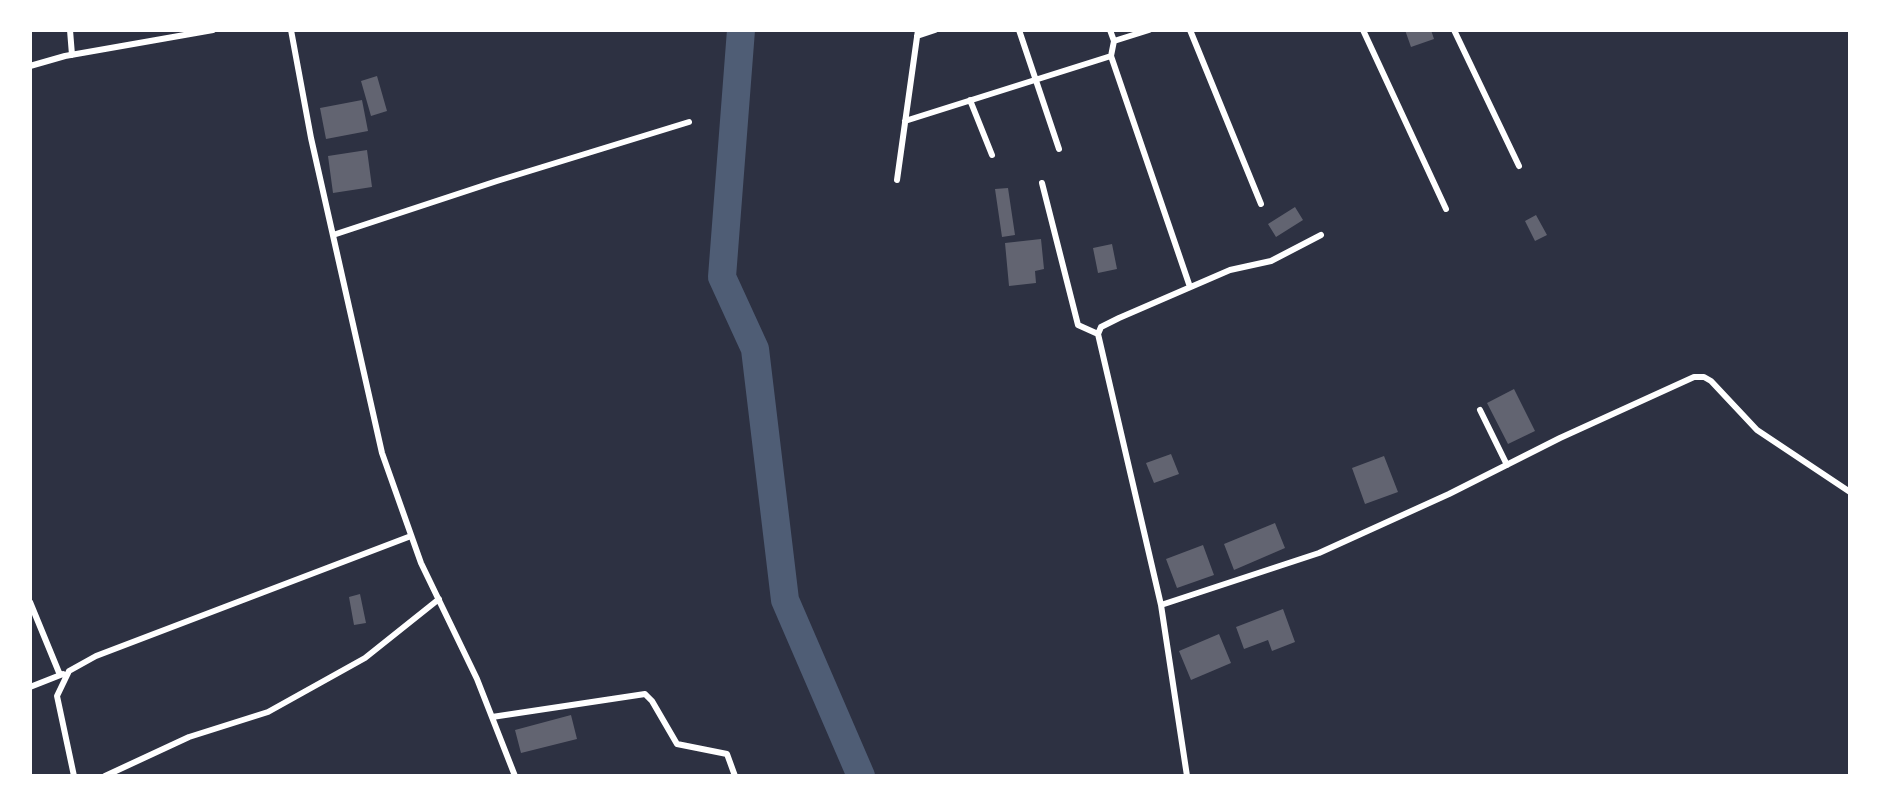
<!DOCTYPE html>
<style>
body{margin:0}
#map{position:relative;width:1880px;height:806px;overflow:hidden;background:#2d3142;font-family:"PT Sans",sans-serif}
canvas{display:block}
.frame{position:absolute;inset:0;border:32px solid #fff;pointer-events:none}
</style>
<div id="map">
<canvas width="1880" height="806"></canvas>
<div class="frame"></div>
</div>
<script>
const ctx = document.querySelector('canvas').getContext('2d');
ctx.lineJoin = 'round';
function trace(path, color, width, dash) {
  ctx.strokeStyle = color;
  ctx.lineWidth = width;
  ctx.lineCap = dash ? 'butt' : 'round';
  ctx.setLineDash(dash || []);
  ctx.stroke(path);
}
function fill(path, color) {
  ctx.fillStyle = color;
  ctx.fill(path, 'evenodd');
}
const river = new Path2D(`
 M741,30L722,277L755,349L785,600L861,776`);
const building = new Path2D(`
 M1405,30H1431L1434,39L1411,47Z
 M377,76L387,111L371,116L361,81Z
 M362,100L368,131L326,139L320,108Z
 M367,150L372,187L333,193L328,156Z
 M1008,188L1015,235L1002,237L995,189Z
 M1295,207L1303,220L1276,237L1268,224Z
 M1536,215L1547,235L1535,241L1525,221Z
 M1041,239L1044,269L1035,271L1036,283L1009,286L1005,243Z
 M1112,244L1117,269L1098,273L1093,248Z
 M1514,389L1535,431L1508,444L1487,403Z
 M1171,454L1179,474L1154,483L1146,463Z
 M1384,456L1398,492L1365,504L1352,468Z
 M1275,523L1285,548L1234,570L1224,544Z
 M1203,545L1214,575L1177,588L1166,559Z
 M360,594L366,623L354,625L349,597Z
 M1283,609L1295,642L1272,651L1268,640L1244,649L1236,627Z
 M1219,634L1231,663L1191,680L1179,651Z
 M571,715L577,739L521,753L515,730Z`);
const minor = new Path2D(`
 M70,30L72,55
 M291,30L311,138L382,453L421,563L477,679L515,776
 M1019,30L1059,149
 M1110,30L1114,41
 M1149,30L1114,41L1111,56L1190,287
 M1190,30L1261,204
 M1363,30L1446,209
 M1454,30L1519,166
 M917,36L935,30
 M30,66L65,56L213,30
 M970,100L992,155
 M905,121L1111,56
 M897,180L918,30
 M1042,183L1078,325L1098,334
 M333,235L497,181L689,122
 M1480,410L1507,465
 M30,602L60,675
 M1161,605L1319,553L1449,494L1560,438L1694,377H1704L1711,381L1757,430L1850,492
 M30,687L63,674
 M492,717L645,694L652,701L677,744L727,754L735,776
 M74,776L57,696L69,671L96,656L411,536
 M105,776L189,737L268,712L365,658L439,599
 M1187,776L1161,605L1098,334L1101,327L1119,318L1230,270L1271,261L1321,235`);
trace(river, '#4f5d75', 28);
fill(building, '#626471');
trace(minor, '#fff', 6);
</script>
